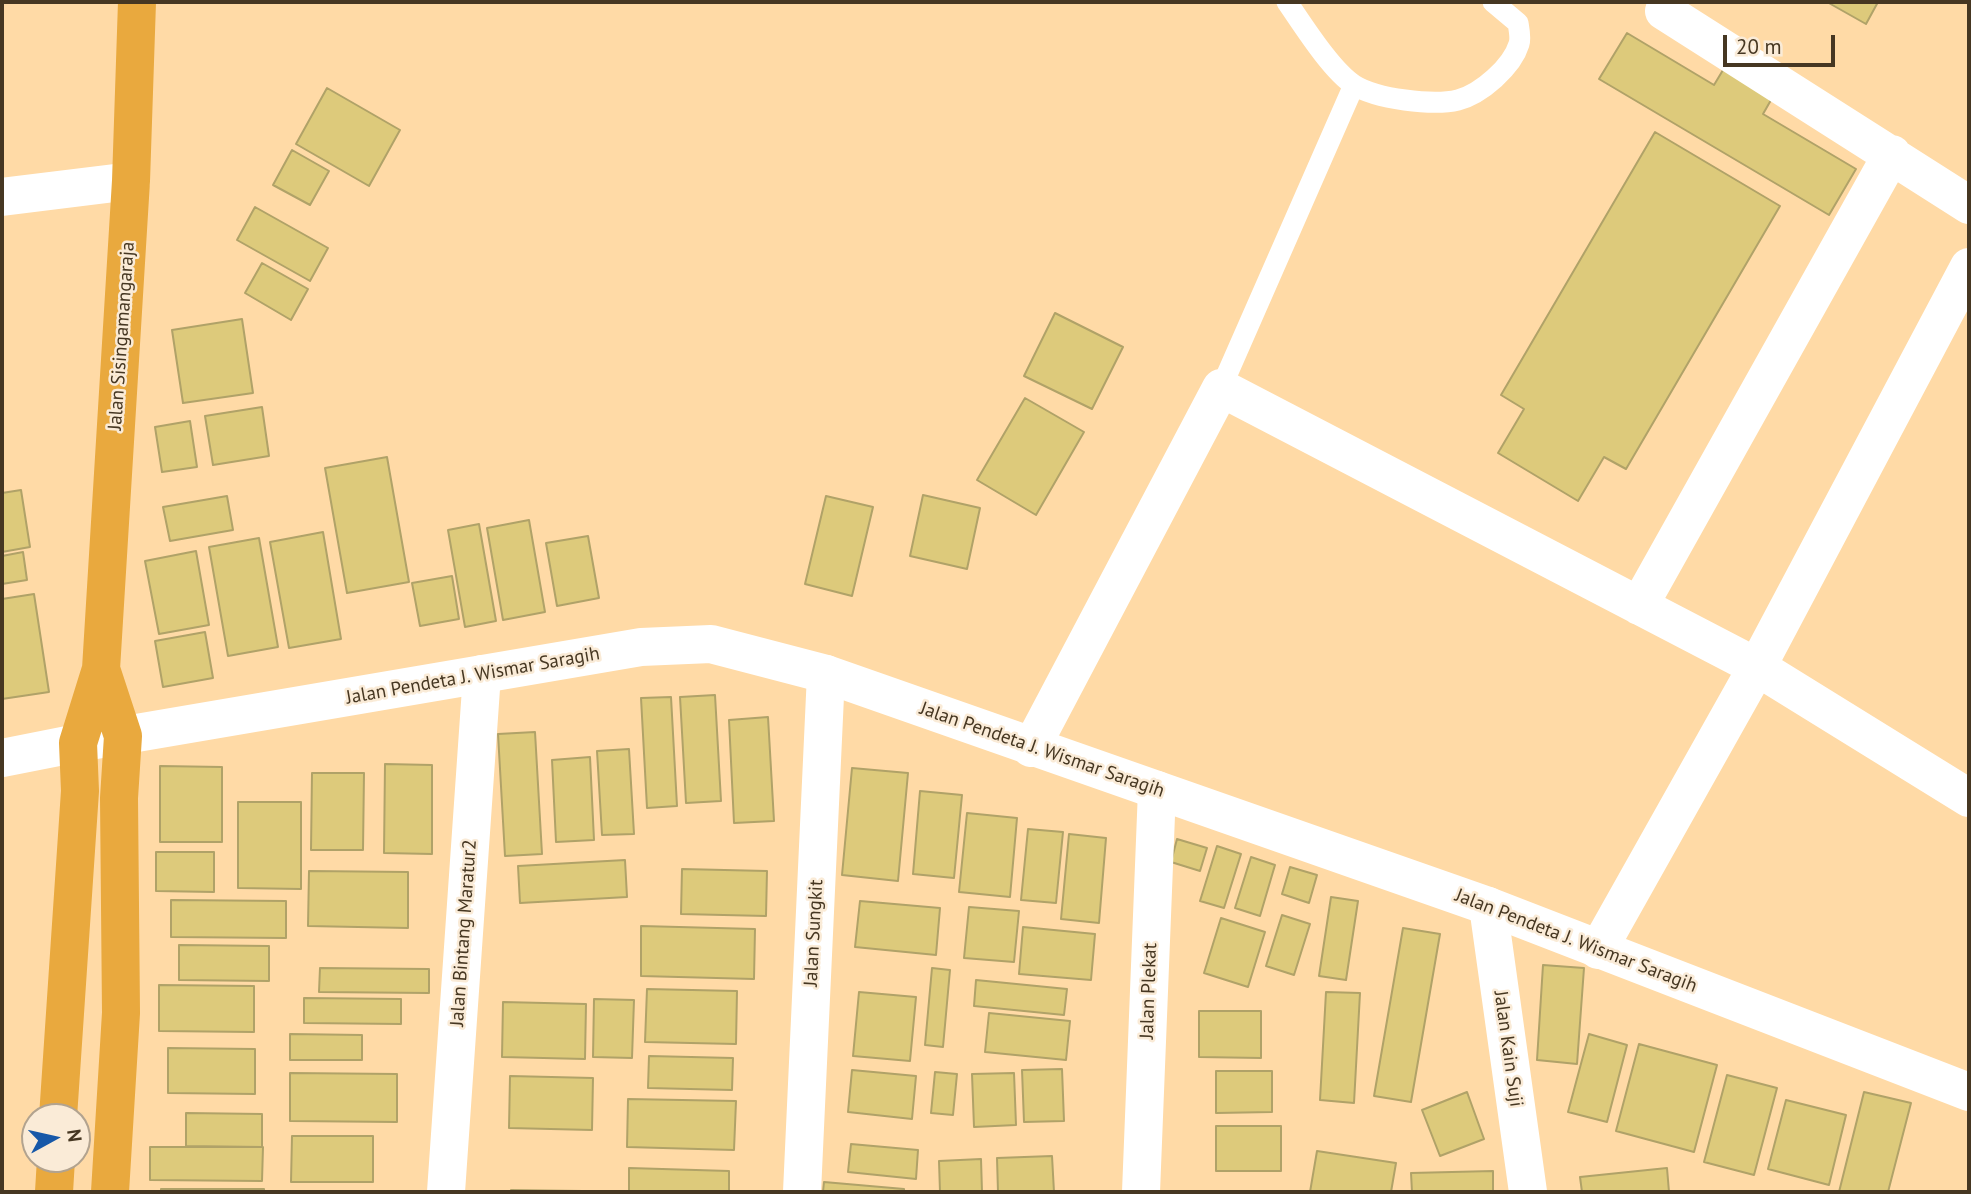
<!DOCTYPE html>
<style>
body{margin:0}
#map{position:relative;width:1971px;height:1194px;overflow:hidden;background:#ffdaa6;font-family:"PT Sans",sans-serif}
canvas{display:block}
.frame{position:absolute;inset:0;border:4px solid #463722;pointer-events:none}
.north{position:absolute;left:21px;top:1103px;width:70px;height:70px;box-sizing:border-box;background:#faebd7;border:2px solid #b2a38f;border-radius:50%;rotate:82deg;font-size:19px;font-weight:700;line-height:28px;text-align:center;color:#463722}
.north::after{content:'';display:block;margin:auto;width:24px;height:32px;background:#1758a8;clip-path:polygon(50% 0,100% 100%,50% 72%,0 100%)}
.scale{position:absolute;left:1723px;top:35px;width:112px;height:32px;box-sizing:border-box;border:4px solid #463722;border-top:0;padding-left:9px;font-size:21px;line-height:24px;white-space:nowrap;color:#463722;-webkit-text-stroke:5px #faebd7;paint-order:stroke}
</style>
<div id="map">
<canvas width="1971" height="1194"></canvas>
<div class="frame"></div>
<div class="north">N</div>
<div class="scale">20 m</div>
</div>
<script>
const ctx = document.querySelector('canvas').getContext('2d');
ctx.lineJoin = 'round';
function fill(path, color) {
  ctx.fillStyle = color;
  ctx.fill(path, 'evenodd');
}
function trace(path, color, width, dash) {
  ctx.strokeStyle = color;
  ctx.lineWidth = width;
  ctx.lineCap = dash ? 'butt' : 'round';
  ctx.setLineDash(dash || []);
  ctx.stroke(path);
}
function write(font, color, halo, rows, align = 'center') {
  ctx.font = font + ' "PT Sans",sans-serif';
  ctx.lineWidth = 5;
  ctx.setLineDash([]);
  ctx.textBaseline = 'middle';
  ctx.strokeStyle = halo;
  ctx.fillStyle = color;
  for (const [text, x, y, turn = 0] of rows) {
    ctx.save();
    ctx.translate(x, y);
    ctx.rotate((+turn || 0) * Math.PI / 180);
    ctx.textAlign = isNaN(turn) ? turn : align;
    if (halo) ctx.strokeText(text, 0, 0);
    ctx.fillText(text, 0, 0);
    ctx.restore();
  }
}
const building = new Path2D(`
 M1827,2H1878L1866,24Z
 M1627,33L1714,85L1726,65L1775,93L1763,114L1856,169L1829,215L1599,79Z
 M327,88L400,130L369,186L296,144Z
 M1655,132L1780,206L1626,469L1604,457L1578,501L1498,453L1524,409L1501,395Z
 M292,150L329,171L310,205L273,185Z
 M255,207L328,248L310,281L237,240Z
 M262,263L308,289L291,320L245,293Z
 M1055,313L1123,347L1092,409L1024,376Z
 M242,319L253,393L183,403L172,330Z
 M1025,398L1084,432L1036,515L977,480Z
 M262,407L269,456L213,465L205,416Z
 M190,421L197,467L162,472L155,427Z
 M387,457L409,582L347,593L325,468Z
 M21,490L30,547L2,552V493Z
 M923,495L980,508L967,569L910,556Z
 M227,496L233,530L170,541L163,507Z
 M826,496L873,507L852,596L805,584Z
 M529,520L545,612L503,620L487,528Z
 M479,524L496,621L465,627L448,530Z
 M323,532L341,639L289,648L270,542Z
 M588,536L599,598L557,606L546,543Z
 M259,538L278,647L228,656L209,547Z
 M196,551L209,625L159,634L145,561Z
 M23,552L27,580L2,584V556Z
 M452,576L459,619L420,626L412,583Z
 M34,594L49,692L2,699V599Z
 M205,632L213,678L163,687L155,641Z
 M715,695L721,801L686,803L680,697Z
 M671,697L677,806L647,808L641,698Z
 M768,717L774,821L734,823L729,720Z
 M535,732L542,854L505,856L498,734Z
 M629,749L634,834L602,835L597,751Z
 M590,757L594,840L556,842L552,760Z
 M385,764L432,765V854L384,853Z
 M160,766L222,767V842H160Z
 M852,768L908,773L898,881L842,875Z
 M312,773H364L363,850H311Z
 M920,791L962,795L954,878L913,874Z
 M238,802H301V889L238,888Z
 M967,813L1017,818L1010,897L959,892Z
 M1028,829L1063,832L1056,903L1021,900Z
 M1069,834L1106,838L1099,923L1061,919Z
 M1177,839L1207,848L1200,871L1171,862Z
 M1217,846L1241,854L1224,908L1200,901Z
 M156,852H214V892L156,891Z
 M1251,857L1275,865L1260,916L1235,908Z
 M625,860L627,897L520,903L518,866Z
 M1290,867L1317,875L1309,903L1282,894Z
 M682,869L767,871L766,916L681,914Z
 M309,871L408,872V928L308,926Z
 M1331,897L1358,901L1346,980L1319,976Z
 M171,900L286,901V938L171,937Z
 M860,901L940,908L936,955L855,947Z
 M969,907L1019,911L1014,962L964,958Z
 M1282,915L1310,924L1294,975L1266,966Z
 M1221,918L1265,932L1248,987L1204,973Z
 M641,926L755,929L754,979L641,976Z
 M1023,927L1095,934L1091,980L1019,974Z
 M1403,928L1440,934L1411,1102L1374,1096Z
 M179,945L269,946V981L179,980Z
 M1543,965L1584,968L1577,1064L1537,1060Z
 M320,968L429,969V993L319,992Z
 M932,968L950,970L943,1047L925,1045Z
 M976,980L1067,989L1064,1015L974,1006Z
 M159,985L254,986V1032L159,1031Z
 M647,989L737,991L736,1044L645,1042Z
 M859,992L916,997L910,1061L853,1056Z
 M1326,992L1360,993L1354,1103L1320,1100Z
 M304,998L401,999V1024L304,1023Z
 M594,999L634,1000L632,1058L593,1057Z
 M503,1002L586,1004L585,1059L502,1057Z
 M1199,1011H1261V1058L1199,1057Z
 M989,1013L1070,1021L1066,1060L985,1052Z
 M290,1034L362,1035V1060H290Z
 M1589,1034L1627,1045L1607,1122L1568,1112Z
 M1639,1044L1717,1065L1694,1152L1616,1131Z
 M168,1048L255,1049V1094L168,1093Z
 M649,1056L733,1058L732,1090L648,1088Z
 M1062,1069L1064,1121L1024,1122L1022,1070Z
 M852,1070L916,1076L912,1119L848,1112Z
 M1216,1071H1272V1112L1216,1113Z
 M935,1072L957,1074L953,1115L931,1113Z
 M290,1073L397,1074V1122L290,1121Z
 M1014,1073L1016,1125L974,1127L972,1074Z
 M1727,1075L1777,1088L1754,1175L1704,1162Z
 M510,1076L593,1078L592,1130L509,1128Z
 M1467,1092L1484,1139L1440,1156L1422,1110Z
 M1864,1092L1911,1103L1888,1192H1839Z
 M628,1099L736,1101L734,1150L627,1147Z
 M1786,1100L1846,1115L1829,1185L1768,1169Z
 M186,1113L262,1114V1147L186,1146Z
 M1216,1126H1281V1171H1216Z
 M292,1136H373V1182H291Z
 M851,1144L918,1150L916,1179L848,1172Z
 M150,1147H263L262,1181L150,1180Z
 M1317,1151L1396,1163L1391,1192H1310Z
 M1052,1156L1054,1192H998L997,1158Z
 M981,1159L982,1192H940L939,1161Z
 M629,1168L729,1171V1192H629Z
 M1667,1168L1669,1192H1582L1580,1177Z
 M1493,1171V1192H1412L1411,1173Z
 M824,1182L904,1189V1192H823Z
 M161,1189H264V1192H161Z
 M511,1190L583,1191V1192H511Z`);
const lane = new Path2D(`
 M1287,2C1303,25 1331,70 1354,85C1376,99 1433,106 1458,100C1481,94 1512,67 1519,44C1521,38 1519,29 1518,23L1493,2
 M1221,388L1354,85`);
const street = new Path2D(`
 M1664,11L1969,205
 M2,197L131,181
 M1639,606L1892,154
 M1031,748L1221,388L1757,667L1969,798
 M1488,906L1528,1192
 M1598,950L1757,667L1969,267
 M446,1192L482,674
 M802,1192L826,674
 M1141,1192L1157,790`);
const secondary = new Path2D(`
 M2,758L78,743L641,647L711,644L826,674L1488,906L1969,1092`);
const highway = new Path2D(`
 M101,669L123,736L119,798L121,1013L110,1192
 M58,1117L80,791L78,743L101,669L131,181L137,2
 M54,1192L56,1159`);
const streetNames = [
 ["Jalan Sisingamangaraja",122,336,-86],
 ["Jalan Pendeta J. Wismar Saragih",473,676,-10],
 ["Jalan Pendeta J. Wismar Saragih",1042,750,19],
 ["Jalan Bintang Maratur2",464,933,-86],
 ["Jalan Sungkit",814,933,-87],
 ["Jalan Pendeta J. Wismar Saragih",1576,941,21],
 ["Jalan Plekat",1149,991,-88],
 ["Jalan Kain Suji",1508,1049,82]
];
fill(building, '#ddca7b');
trace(building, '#b0a268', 2);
trace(lane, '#fff', 21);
trace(street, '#fff', 38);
trace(secondary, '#fff', 38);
trace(highway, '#e9a93e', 38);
write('19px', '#463722', '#faebd7', streetNames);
</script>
